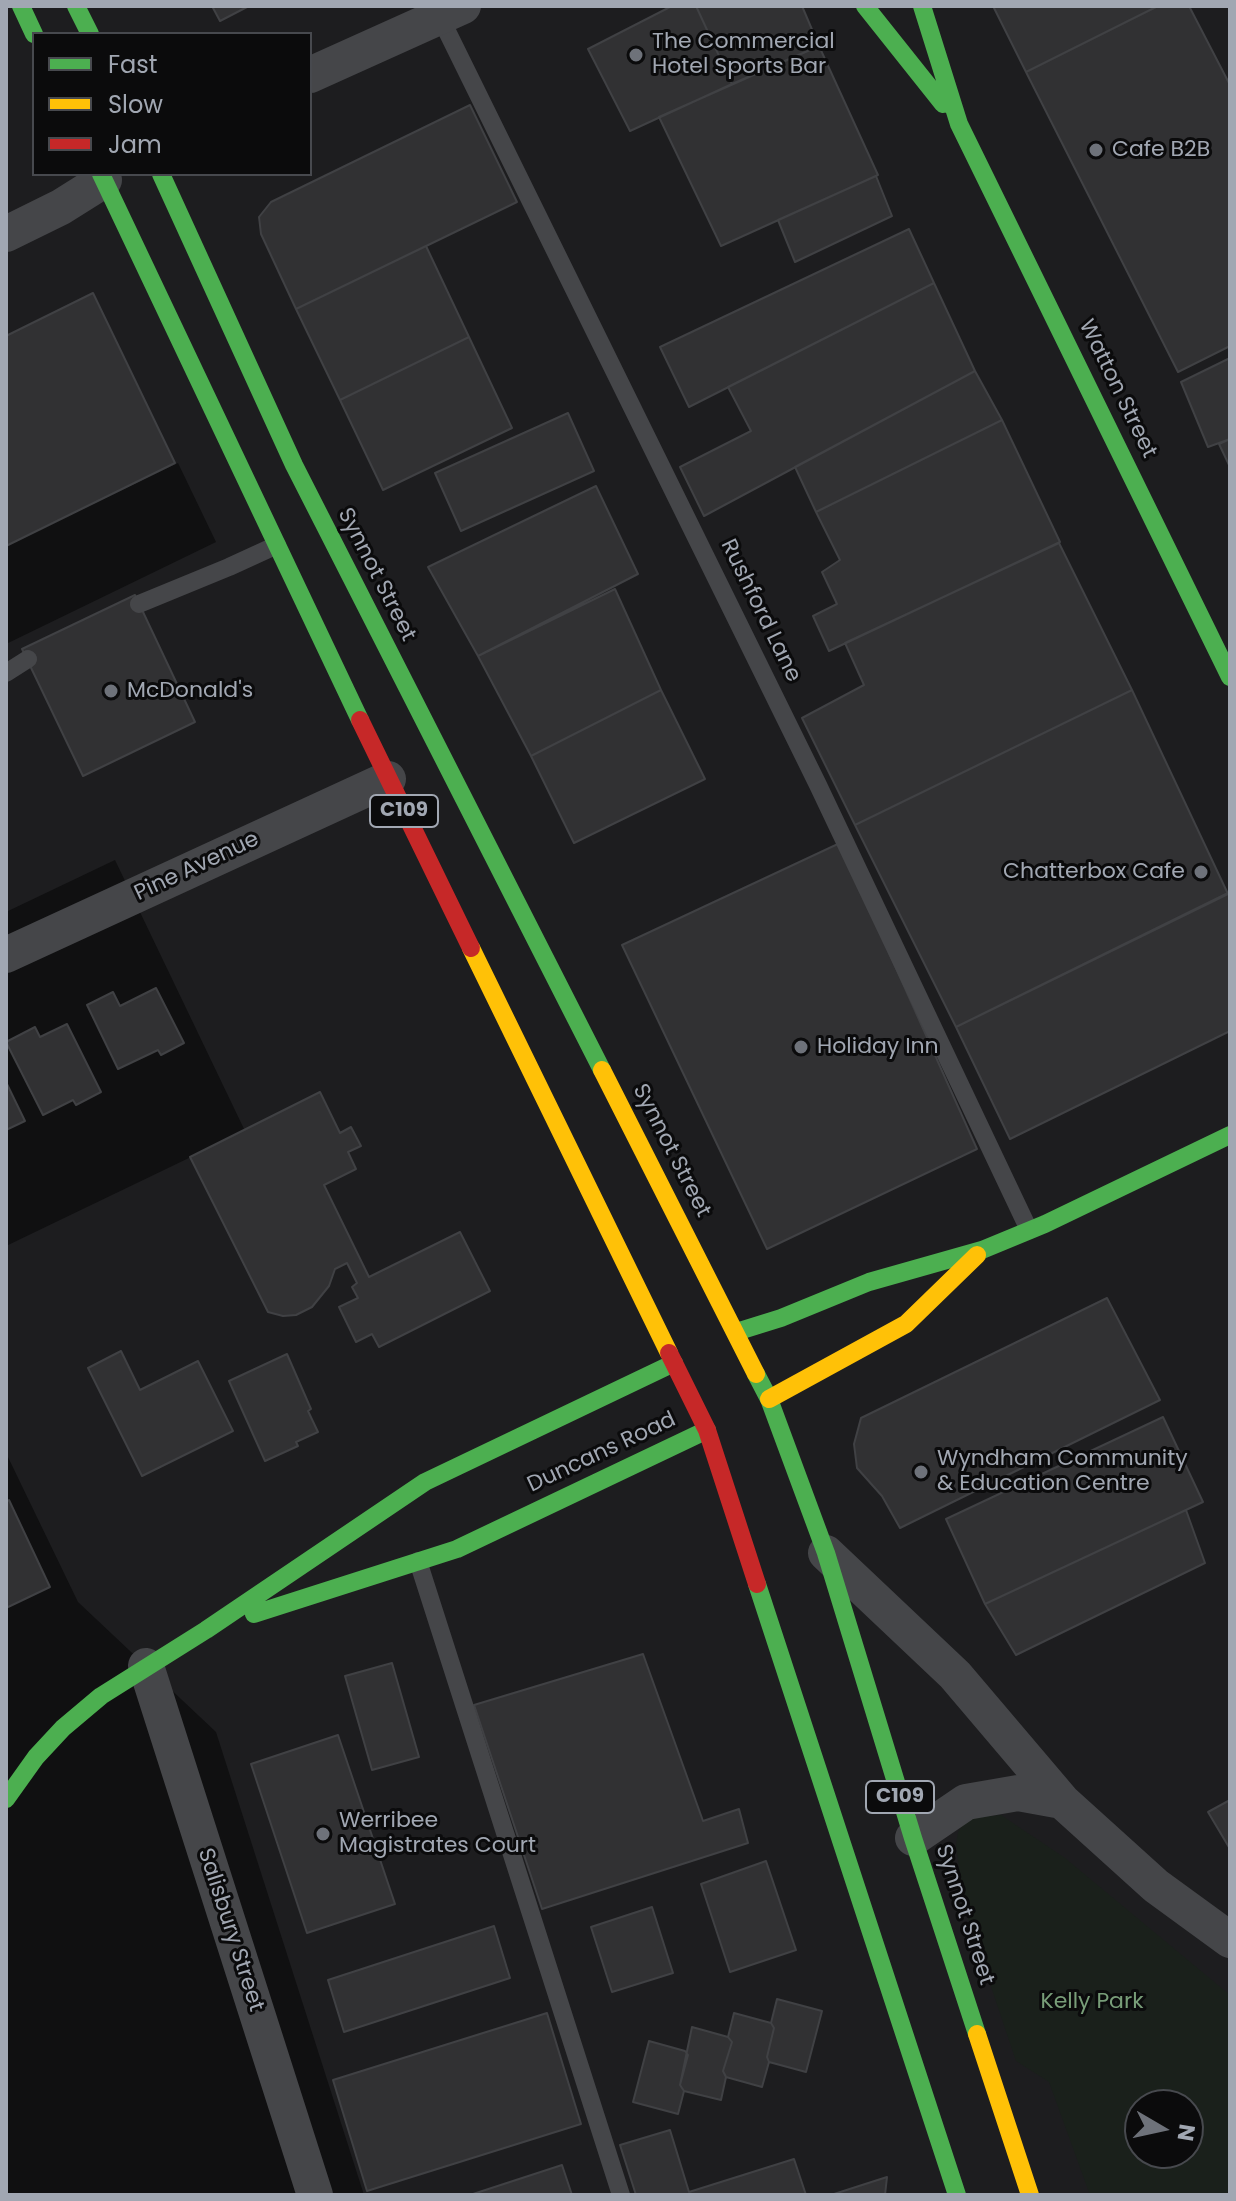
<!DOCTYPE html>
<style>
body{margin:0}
#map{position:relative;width:1236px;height:2201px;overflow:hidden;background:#101011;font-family:Poppins,sans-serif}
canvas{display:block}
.frame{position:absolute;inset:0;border:8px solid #a1a7b2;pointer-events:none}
.legend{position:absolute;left:32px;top:32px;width:280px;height:144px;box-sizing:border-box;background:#0b0b0c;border:2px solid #47494e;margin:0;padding:10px 14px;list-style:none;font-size:24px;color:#a1a7b2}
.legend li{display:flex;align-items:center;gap:16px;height:40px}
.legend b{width:40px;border:2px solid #47494e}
.north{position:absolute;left:1124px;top:2089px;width:80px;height:80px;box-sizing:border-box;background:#0b0b0c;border:2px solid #47494e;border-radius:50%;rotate:99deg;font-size:22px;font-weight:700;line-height:32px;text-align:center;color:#a1a7b2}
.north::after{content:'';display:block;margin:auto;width:28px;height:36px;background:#6e727a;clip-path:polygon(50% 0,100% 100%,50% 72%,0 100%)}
</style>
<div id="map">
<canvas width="1236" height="2201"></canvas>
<div class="frame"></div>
<ul class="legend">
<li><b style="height:10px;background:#4caf50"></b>Fast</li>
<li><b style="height:10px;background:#ffc107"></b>Slow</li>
<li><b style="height:10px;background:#c62828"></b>Jam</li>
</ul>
<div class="north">N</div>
</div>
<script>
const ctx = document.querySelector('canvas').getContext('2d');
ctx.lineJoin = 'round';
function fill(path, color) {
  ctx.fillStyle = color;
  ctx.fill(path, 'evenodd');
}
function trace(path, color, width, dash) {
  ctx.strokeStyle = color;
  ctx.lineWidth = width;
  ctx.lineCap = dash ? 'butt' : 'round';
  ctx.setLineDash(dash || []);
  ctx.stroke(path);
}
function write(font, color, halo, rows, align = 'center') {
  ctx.font = font + ' Poppins,sans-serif';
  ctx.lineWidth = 6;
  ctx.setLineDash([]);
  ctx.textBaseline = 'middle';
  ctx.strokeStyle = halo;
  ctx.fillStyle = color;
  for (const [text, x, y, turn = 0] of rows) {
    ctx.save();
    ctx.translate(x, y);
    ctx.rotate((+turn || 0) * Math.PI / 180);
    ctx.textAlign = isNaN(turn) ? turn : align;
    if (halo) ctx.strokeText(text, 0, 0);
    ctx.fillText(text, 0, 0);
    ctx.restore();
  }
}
const built = new Path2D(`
 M6,6H1230V2195H364L216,1732L78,1602L6,1453V1246L245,1131L115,860L6,912V644L216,542L178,463L6,546ZM34,34H310V174H34ZM1140,2105H1188V2153H1140Z`);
const green = new Path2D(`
 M1001,1815L1065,1858L1230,1995V2195H1090L1049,2082L1016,2061L964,1906L956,1845L958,1832L967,1818ZM1140,2105H1188V2153H1140Z`);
const building = new Path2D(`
 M212,6H249L220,21Z
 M672,6H696L732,84L630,131L588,49Z
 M696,6H802L819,46L732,84Z
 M993,6H1158L1026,72Z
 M1158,6H1189L1230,85V346L1178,372L1026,72Z
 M819,46L878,175L721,246L659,117Z
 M470,105L517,202L296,309L261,234L259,217L271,202Z
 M876,176L892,216L795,262L778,220Z
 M909,229L934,283L689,407L660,347Z
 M426,246L469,337L340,400L296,309Z
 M934,283L975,371L704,516L680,467L751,431L728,387Z
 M93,293L175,463L6,546V336Z
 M469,337L512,428L383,490L340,400Z
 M1230,358V439L1208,447L1181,382Z
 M975,371L1002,420L816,512L795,467Z
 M568,413L594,471L461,531L435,473Z
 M1002,420L1060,542L829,651L813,616L837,604L822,572L840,560L816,512Z
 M1230,439V467L1219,444Z
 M596,486L638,574L478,656L428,567Z
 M1059,543L1132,690L855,825L802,718L864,685L845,643Z
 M615,589L661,690L531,756L478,656Z
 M135,595L195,722L83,776L22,649Z
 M661,690L705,779L574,843L531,756Z
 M1132,690L1228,894L956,1027L855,825Z
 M840,843L977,1149L767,1249L622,945Z
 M1230,892V1031L1010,1139L956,1027Z
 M156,988L184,1043L161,1055L158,1050L118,1069L87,1005L113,992L120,1006Z
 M67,1024L101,1092L76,1105L73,1100L43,1115L6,1042L35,1027L40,1037Z
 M6,1082L25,1121L6,1130Z
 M320,1092L340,1133L351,1127L361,1146L348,1152L356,1169L324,1185L369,1277L460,1232L490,1291L379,1347L372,1334L356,1342L339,1307L358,1298L352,1287L357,1283L347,1263L335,1269L329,1286L312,1307L296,1315L283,1316L268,1312L190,1157Z
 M1107,1298L1160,1400L900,1528L882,1496L857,1468L854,1444L861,1418Z
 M121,1351L140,1390L198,1361L233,1431L142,1476L88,1368Z
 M287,1354L311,1409L308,1411L318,1432L296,1442L298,1446L265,1461L229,1381Z
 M1163,1417L1203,1502L985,1604L946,1519Z
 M9,1500L50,1587L6,1608V1502Z
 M1186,1510L1205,1563L1016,1655L985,1604Z
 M643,1654L703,1821L739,1809L748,1843L542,1909L474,1705Z
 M392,1663L419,1757L372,1770L345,1676Z
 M338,1735L395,1904L307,1933L251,1764Z
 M1230,1800V1849L1208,1812Z
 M766,1861L796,1950L730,1972L701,1884Z
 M652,1907L673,1973L612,1992L591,1927Z
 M494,1926L510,1978L344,2032L328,1980Z
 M777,1999L822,2011L806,2072L769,2062L767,2057L774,2028L771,2023Z
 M547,2013L581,2124L367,2191L333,2080Z
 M734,2013L771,2023L774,2028L767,2057L769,2062L762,2087L726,2077L723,2071L732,2042L728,2037Z
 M692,2027L728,2037L732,2042L723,2071L726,2077L721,2100L684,2091L680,2085Z
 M649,2041L685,2051L688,2055L680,2085L684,2091L678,2114L633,2102Z
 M670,2130L689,2192L794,2159L806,2195H636L620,2145Z
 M562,2165L572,2195H470Z
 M887,2177L885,2195H831Z`);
const lane = new Path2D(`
 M440,17L818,785L1029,1230
 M139,604L229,567L277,545
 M6,673L28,659
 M418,1561L621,2195`);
const street = new Path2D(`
 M310,75L463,6
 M6,234L61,207L104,180
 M6,955L388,779
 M826,1553L955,1675L1062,1801L1156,1886L1230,1940
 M146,1666L315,2195
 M913,1838L966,1802L1018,1793L1062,1801`);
const fast = new Path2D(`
 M21,6L34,34
 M76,6L90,34
 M865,6L943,104
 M922,6L959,124L1230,677
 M101,174L360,720
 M161,174L294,465L602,1070
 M736,1332L781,1318L869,1282L982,1250L1045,1224L1230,1135
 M756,1374L769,1399L826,1553L913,1838L977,2034
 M757,1584L957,2195
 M254,1614L457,1549L707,1430
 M6,1799L36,1757L63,1728L101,1696L206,1630L425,1482L674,1363`);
const slow = new Path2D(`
 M471,948L669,1353
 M602,1070L756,1374
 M769,1399L906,1324L977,1255
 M977,2034L1030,2195`);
const jam = new Path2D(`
 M360,720L471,948
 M669,1353L707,1430L757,1584`);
const markers = [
 [636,55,8,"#6e727a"],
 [1096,150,8,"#6e727a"],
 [111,691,8,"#6e727a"],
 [1201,872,8,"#6e727a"],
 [801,1047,8,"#6e727a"],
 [921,1472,8,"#6e727a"],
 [323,1834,8,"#6e727a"]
];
const shields = [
 [404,811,68],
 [900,1797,68]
];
const shieldNames = [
 ["C109",404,811],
 ["C109",900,1797]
];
const poiNames = [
 ["The Commercial",652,42],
 ["Hotel Sports Bar",652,67],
 ["Cafe B2B",1112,150],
 ["McDonald's",127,691],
 ["Chatterbox Cafe",1185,872,"right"],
 ["Holiday Inn",817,1047],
 ["Wyndham Community",937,1459],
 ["& Education Centre",937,1484],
 ["Werribee",339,1821],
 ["Magistrates Court",339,1846]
];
const streetNames = [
 ["Watton Street",1117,389,64],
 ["Synnot Street",376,575,63],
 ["Rushford Lane",760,611,64],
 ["Pine Avenue",197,867,-25],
 ["Synnot Street",671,1151,63],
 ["Duncans Road",602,1453,-25],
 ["Synnot Street",964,1915,72],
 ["Salisbury Street",230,1930,72]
];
const parkNames = [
 ["Kelly Park",1092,2002]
];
fill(built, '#1d1d1f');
fill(green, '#1a201b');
fill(building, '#313133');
trace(building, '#404144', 2);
trace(lane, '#454649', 18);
trace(street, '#454649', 36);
trace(fast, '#4caf50', 18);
trace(slow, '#ffc107', 18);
trace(jam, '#c62828', 18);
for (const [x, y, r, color] of markers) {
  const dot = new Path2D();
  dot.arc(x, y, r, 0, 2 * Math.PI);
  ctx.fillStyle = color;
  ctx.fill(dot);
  trace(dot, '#0b0b0c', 3);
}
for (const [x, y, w] of shields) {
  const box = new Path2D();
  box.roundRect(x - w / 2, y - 16, w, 32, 6);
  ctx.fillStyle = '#0b0b0c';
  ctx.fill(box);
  trace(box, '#a1a7b2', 2);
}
write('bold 20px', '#a1a7b2', null, shieldNames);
write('22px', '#a1a7b2', '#0b0b0c', poiNames, 'left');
write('22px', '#a1a7b2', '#0b0b0c', streetNames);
write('22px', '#789d78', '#0b0b0c', parkNames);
</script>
